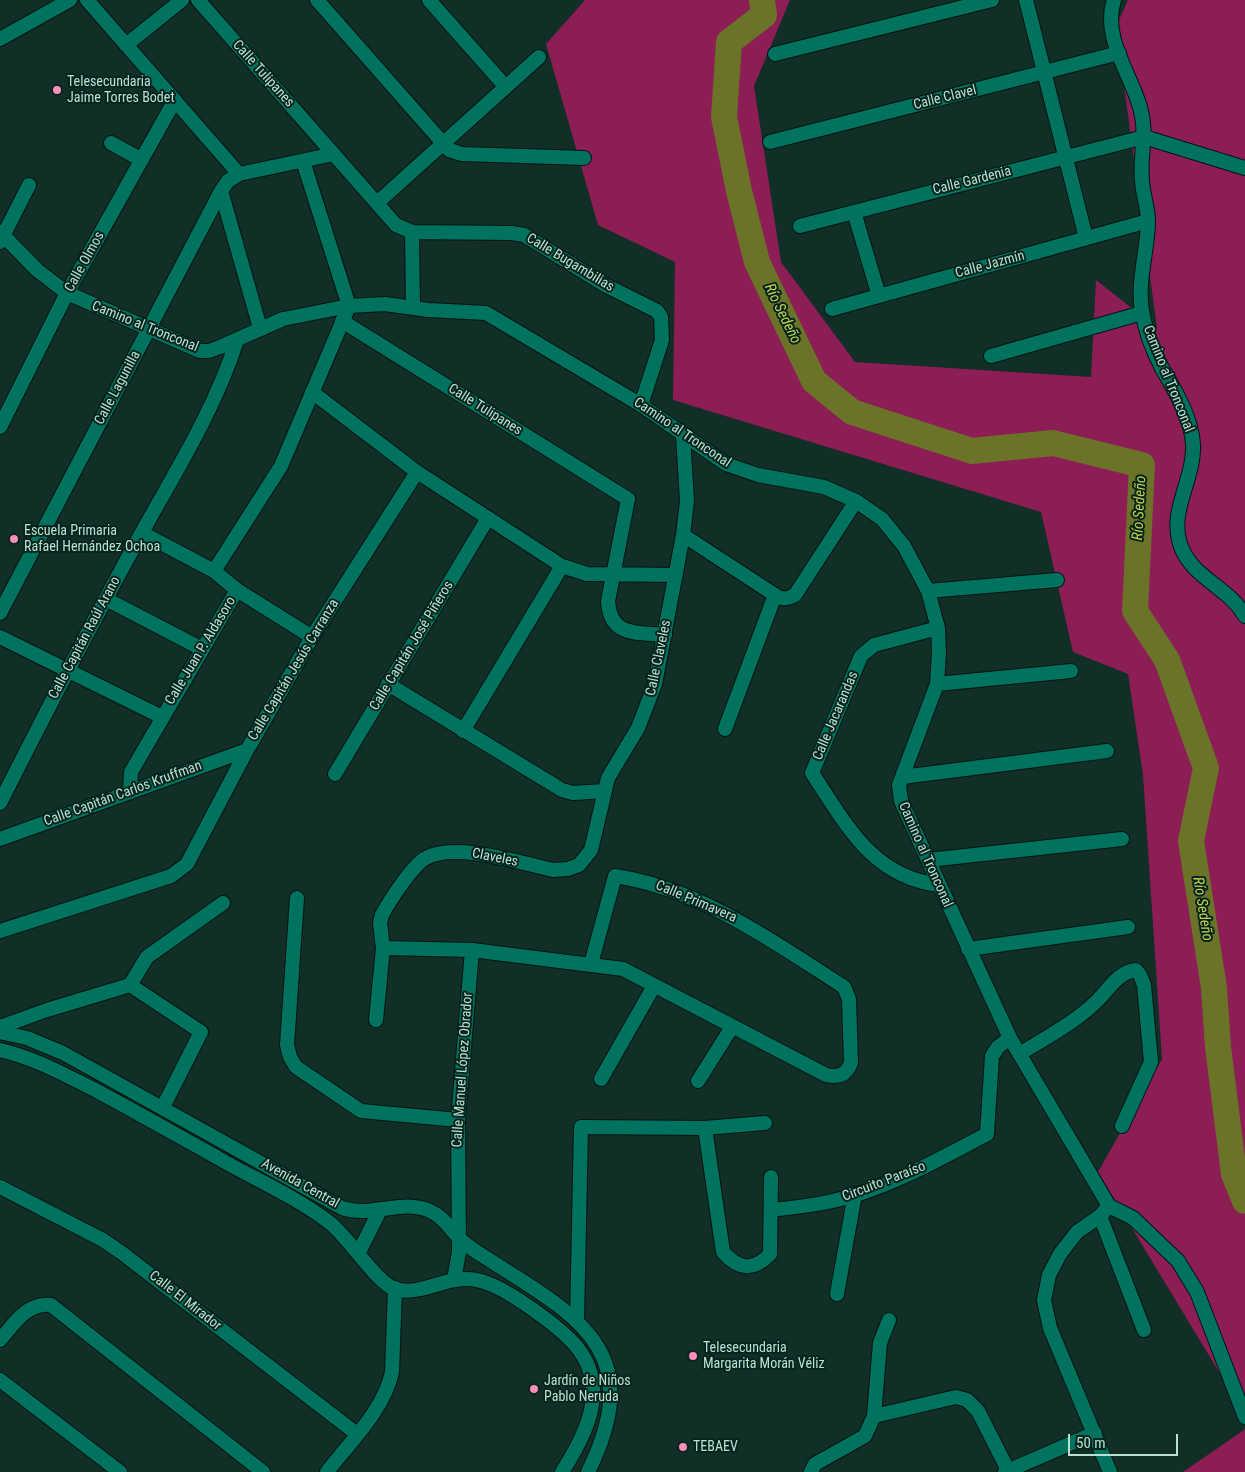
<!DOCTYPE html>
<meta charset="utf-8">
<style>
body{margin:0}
#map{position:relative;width:1245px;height:1472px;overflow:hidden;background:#112e27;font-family:"Roboto Condensed",sans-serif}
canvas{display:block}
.scale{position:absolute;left:1068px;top:1434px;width:110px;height:22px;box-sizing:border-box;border:2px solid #b7e1d4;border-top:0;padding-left:6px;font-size:15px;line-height:18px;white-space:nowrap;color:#b7e1d4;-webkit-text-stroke:4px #07241d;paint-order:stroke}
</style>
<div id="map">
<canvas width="1245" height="1472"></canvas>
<div class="scale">50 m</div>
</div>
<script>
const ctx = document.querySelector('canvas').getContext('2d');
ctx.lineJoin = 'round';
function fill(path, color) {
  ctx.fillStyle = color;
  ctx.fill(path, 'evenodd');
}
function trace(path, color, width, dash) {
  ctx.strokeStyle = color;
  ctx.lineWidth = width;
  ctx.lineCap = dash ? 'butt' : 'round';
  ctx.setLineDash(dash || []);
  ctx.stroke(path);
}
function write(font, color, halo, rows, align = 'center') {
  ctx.font = font + ' "Roboto Condensed",sans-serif';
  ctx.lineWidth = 4;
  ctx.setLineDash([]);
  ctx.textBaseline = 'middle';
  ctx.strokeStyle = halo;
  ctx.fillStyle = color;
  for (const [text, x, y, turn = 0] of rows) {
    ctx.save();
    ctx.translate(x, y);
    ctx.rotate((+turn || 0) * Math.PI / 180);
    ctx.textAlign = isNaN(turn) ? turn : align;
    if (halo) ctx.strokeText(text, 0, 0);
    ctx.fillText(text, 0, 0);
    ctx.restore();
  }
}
const green = new Path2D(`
 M585,0H790L754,86L781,262L855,362L1091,377L1096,280L1157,328L1116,27L1128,0H1245V1415L1098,1172L1162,1059L1143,775L1128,674L1073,652L1041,512L673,400L675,262L598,225L546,44Z
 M1245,1429V1472H1183L1241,1432Z`);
const river = new Path2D(`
 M762,0L764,15L729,42L724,117L739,191L757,262L814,381L852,412L972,451L1053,443L1142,465L1135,611L1167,660L1206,768L1191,841L1214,988L1218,1047L1234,1174L1245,1201`);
const street = new Path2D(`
 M87,0L239,174
 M198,0L396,225L412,232L512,233L524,235L605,285L657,311L661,317L662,340L641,405
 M317,0L449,150L462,154L584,158
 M429,0L505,86
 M1026,0L1086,238
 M1114,0C1100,42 1139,82 1143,123C1145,142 1140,160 1142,179C1142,194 1149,209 1148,224C1147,253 1137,282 1142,311C1145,329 1153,351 1162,368C1175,391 1191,416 1193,444C1195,478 1169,510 1180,544C1191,578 1229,587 1245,616
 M0,39L70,0
 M126,45L182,0
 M775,54L992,0
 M770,142L1119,53
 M111,143L142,160
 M221,191L260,328
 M377,203L539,57
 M854,212L879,296
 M800,226L1144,137L1245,168
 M0,232L37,270L67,293L200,351H209L220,347L283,319L349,306L385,304L428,310L486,313L641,405L726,464L758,475L824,487L856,501L882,519L904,546L928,591L938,628L939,652L937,684L899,785L901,801L1010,1038L1109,1206L1133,1218L1178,1261L1197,1292L1245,1417
 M412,232L413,307
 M0,242L29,185
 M832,309L1148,221
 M342,321L628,499L608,601C610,637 636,632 665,635
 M991,356L1142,313
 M312,392L417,472L562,566L587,574L676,575
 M0,427L67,293L175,100
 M142,533L214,571L237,590L312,637
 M683,535L775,595C783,600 787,599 795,595L856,501
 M214,571L281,466L349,306L303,161
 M928,591L1057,580
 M106,599L202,649
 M0,613L221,191L228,181L239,174L334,154
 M938,628L874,645L861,656L812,773C846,824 872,877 939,885
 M0,637L162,717
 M388,684L562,790L573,793L605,791
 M937,684L1071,671
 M725,729L775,595
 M463,731L562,566
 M335,774L488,518
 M902,777L1107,751
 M130,791L131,772L237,590
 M0,803C46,712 92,622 141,534C176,471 215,409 237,340
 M0,839L247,750
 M928,860L1122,839
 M297,898L287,1045L290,1057L296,1067L361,1111L458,1120
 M0,931L171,876L187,864L247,750L312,637L417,472
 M383,948L472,950L623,969L826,1075C839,1078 846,1075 851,1063L849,999L844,987C772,941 701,889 615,876L591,964
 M968,949L1128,927
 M130,985L201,1032L163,1107
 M376,1020L383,948L380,923L382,915C390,900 411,868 424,859C453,841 521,863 553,870L568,869L579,865L591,850L608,778L638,728L655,684L683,535L687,501L683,435
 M0,1027L47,1010L130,985L147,957L223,903
 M0,1032L27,1038L63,1053L342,1208C370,1217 394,1202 421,1208C440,1212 447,1225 459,1238C465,1244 472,1249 480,1254C573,1314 650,1347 588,1472
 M0,1050C35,1058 65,1075 97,1091C140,1114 182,1138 225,1162C259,1181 299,1199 330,1223C350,1239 376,1282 395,1289C416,1295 436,1283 455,1280C466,1278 477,1279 487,1283C510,1291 560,1327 576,1346C610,1387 587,1433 562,1472
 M1019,1054C1046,1038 1074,1023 1097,1001C1108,990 1119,971 1136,970L1140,975L1144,985L1151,1062L1122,1126
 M601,1079L654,986
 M698,1081L732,1027
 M705,1128L723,1252C738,1269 753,1272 770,1254L771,1177
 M0,1187L103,1240L122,1253L357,1434
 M1109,1206L1100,1216L1077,1232L1060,1254L1049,1275L1044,1300L1050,1328L1110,1472
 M771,1210C790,1208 809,1206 828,1202C883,1191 938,1160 987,1134L992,1056L998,1047L1010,1038
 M1100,1216L1144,1330
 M359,1252L380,1210
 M454,1280L459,1252L458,1120L472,950
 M837,1294L855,1194
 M577,1321L581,1127L705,1128L765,1123
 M0,1340C14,1324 27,1302 51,1305L263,1472
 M0,1380L120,1472
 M874,1416L880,1343L889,1320
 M327,1472C350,1442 384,1410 392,1372L395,1288
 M811,1472L815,1464L865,1436L874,1416L956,1397L967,1400L978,1411L1009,1472
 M1005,1472L1095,1433`);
const markers = [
 [57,90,5,"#fe8ebc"],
 [14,539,5,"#fe8ebc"],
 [693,1356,5,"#fe8ebc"],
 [534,1389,5,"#fe8ebc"],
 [683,1447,5,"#fe8ebc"]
];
const streetNames = [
 ["Calle Tulipanes",263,74,48],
 ["Calle Clavel",945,98,-14],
 ["Calle Gardenia",972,181,-14],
 ["Calle Olmos",85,262,-61],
 ["Calle Bugambilias",570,263,31],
 ["Calle Jazmín",990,265,-15],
 ["Camino al Tronconal",145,327,22],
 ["Camino al Tronconal",1168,379,68],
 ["Calle Lagunilla",118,388,-62],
 ["Calle Tulipanes",485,410,32],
 ["Camino al Tronconal",682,433,34],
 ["Calle Capitán Raúl Arano",85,638,-62],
 ["Calle Capitán José Piñeros",412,646,-59],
 ["Calle Juan P. Aldasoro",201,651,-59],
 ["Calle Claveles",659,658,-78],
 ["Calle Capitán Jesús Carranza",294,670,-59],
 ["Calle Jacarandas",836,716,-67],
 ["Calle Capitán Carlos Kruffman",123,794,-20],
 ["Camino al Tronconal",925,855,66],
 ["Claveles",495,858,11],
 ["Calle Primavera",696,902,23],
 ["Calle Manuel López Obrador",463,1070,-86],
 ["Circuito Paraíso",884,1182,-21],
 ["Avenida Central",300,1184,29],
 ["Calle El Mirador",185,1301,38]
];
const poiNames = [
 ["Telesecundaria",67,82],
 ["Jaime Torres Bodet",67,98],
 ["Escuela Primaria",24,531],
 ["Rafael Hernández Ochoa",24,547],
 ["Telesecundaria",703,1348],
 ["Margarita Morán Véliz",703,1364],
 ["Jardín de Niños",544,1381],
 ["Pablo Neruda",544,1397],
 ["TEBAEV",693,1447]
];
const waterNames = [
 ["Río Sedeño",782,314,64],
 ["Río Sedeño",1140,508,-87],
 ["Río Sedeño",1202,909,81]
];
fill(green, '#8c1d55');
trace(river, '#6b7328', 26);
trace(street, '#001610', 16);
trace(street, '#00725e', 14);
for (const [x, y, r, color] of markers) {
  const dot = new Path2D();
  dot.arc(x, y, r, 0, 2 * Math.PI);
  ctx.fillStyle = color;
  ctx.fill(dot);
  trace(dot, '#07241d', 2);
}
write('14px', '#b7e1d4', '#07241d', streetNames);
write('14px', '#b7e1d4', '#07241d', poiNames, 'left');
write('italic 15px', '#c3d14d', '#07241d', waterNames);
</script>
